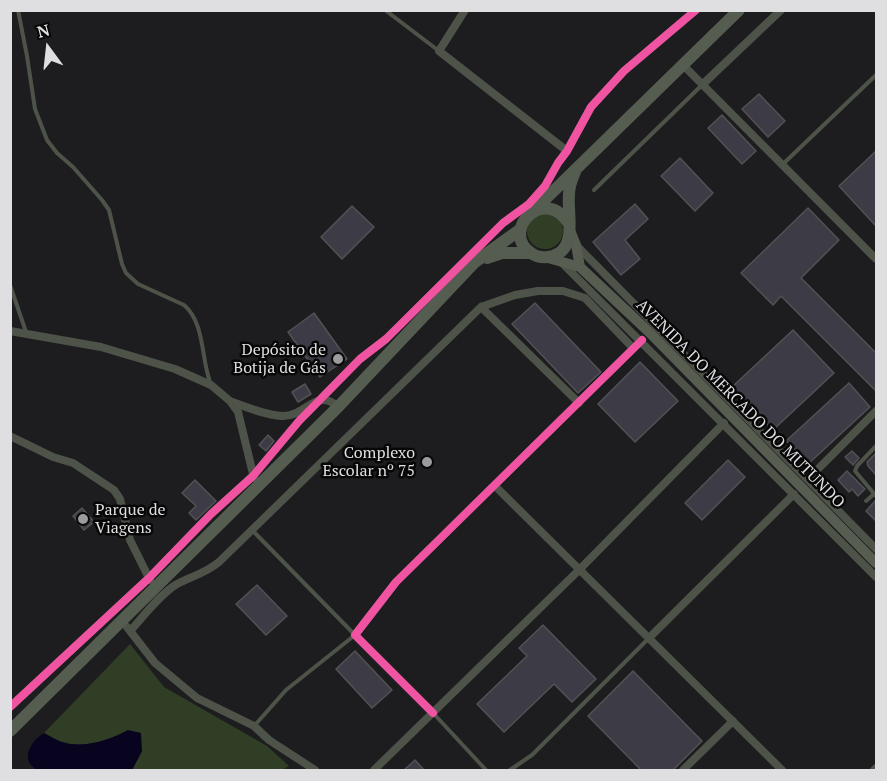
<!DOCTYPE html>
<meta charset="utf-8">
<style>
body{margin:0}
#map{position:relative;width:887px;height:781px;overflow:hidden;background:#1d1d1f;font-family:"PT Serif",serif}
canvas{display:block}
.frame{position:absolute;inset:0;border:12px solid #dfdfe1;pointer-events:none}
.north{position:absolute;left:18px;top:18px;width:60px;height:60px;-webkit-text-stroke:4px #070708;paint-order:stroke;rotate:345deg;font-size:16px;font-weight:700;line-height:24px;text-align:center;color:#dfdfe1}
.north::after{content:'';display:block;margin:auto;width:21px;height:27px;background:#dfdfe1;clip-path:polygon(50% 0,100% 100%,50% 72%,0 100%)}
</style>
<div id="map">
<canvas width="887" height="781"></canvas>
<div class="frame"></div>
<div class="north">N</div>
</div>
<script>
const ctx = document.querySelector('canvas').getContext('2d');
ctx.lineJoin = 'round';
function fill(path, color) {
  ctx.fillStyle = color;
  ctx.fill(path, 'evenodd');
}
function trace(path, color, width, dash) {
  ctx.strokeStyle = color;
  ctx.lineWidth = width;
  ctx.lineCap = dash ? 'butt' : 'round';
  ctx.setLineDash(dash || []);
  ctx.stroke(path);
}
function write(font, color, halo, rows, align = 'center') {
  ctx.font = font + ' "PT Serif",serif';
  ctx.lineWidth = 5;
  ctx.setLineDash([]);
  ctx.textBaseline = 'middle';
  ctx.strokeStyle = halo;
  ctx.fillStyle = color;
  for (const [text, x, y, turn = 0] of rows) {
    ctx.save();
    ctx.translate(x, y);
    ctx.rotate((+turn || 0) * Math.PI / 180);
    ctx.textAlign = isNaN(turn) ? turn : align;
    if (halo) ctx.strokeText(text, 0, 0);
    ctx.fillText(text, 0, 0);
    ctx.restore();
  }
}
const green = new Path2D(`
 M527 231a18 18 0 1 1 36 0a18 18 0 1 1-36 0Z
 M130,644L164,687L267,746L289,766L282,770H132L142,751L128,730C110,740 83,749 62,742C56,740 50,736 44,733Z`);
const water = new Path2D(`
 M128,730L141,733L142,751L132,770H37C19,759 31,741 44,733C50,736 56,740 62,742C83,749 110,740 128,730Z`);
const building = new Path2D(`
 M759,94L785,121L768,137L742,109Z
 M722,115L756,151L742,164L708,128Z
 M876,151V226L839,186Z
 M680,158L713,193L695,211L661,176Z
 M635,204L648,219L625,240L640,259L621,275L593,242Z
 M352,206L374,227L342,259L321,237Z
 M808,208L839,240L801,278L876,353V391L781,296L773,305L741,273Z
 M535,303L601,372L578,393L512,324Z
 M314,313L347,359L320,377L288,332Z
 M793,330L834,373L773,430L732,387Z
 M640,362L678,401L635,442L598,404Z
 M849,383L870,407L808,464L786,441Z
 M305,384L311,394L298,402L292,392Z
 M268,435L274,441L266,451L259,445Z
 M852,451L859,458L853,465L845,457Z
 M876,453V475L868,466L867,462Z
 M728,460L745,477L702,520L685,503Z
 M847,471L865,489L858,496L852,489L849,492L838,480Z
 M195,480L216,501L196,520L189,513L196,506L182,493Z
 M876,500V521L866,511Z
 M82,508L94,522L84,530L73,516Z
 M257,585L287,616L266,635L236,604Z
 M543,625L596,679L572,702L554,684L504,732L477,704L527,656L519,648Z
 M355,651L392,690L372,708L336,669Z
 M633,671L702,741L672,771H642L588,716Z
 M415,760L425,771H403Z`);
const lane = new Path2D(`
 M18,10L27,56L35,109L47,140L57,153L73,167L102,200L109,210L122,264L126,273L138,284L184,305C205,323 201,358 210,382
 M385,10L439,51
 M783,164L876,75
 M594,190L702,85
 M10,285L26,332
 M876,446L857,466L855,471L876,496
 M866,501L874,494
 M253,531L355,635L286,690L255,725
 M434,714L486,770
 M510,770L532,755L648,639`);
const street = new Path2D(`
 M465,10L439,51L567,151
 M683,65L876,259
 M703,84L781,10
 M576,245L876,549
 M563,264L876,577
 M481,307L579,403
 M10,331L101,347L175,369L211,385L230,401L238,412L254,478
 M230,401C246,407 265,415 282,416C305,417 317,387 338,407
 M10,436L53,457L73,463L114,490L120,499L130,540L150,580
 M808,479L876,411
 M495,486L782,770
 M127,627L155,663L197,698L254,726L269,740L315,770
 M130,631C143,617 161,593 177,584C192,576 206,573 219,562L481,307L515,295L538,291H563L585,298L633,348
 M649,638L794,494
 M10,707L149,578L211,514L253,476L299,421L360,359L386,339L503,223L529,204L545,186L558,163L567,151L591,107L624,71L696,10
 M433,713L355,635L396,582L642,340
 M374,770L578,571L724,423
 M683,770L733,721
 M874,770L876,768`);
const secondary = new Path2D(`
 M570,230L576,245L580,267
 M548,258L580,267L649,332L876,563`);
const primary = new Path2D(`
 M530,214L739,10
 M569,224C545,184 499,231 531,253C538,258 546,258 553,256C578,248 567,214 569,194C569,186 572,179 575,172
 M487,258L502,253H530
 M10,731L338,407L475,262L521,229`);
const cycleway = new Path2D(`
 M10,707L149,578L211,514L253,476L299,421L360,359L386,339L503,223L529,204L545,186L558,163L567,151L591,107L624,71L696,10
 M433,713L355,635L396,582L642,340`);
const markers = [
 [338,359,6,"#9b9b9d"],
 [427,462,6,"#9b9b9d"],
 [83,519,6,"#9b9b9d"]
];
const poiNames = [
 ["Depósito de",326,350],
 ["Botija de Gás",326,368],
 ["Complexo",415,453],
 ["Escolar nº 75",415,471],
 ["Parque de",95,510,"left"],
 ["Viagens",95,528,"left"]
];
const streetNames = [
 ["AVENIDA DO MERCADO DO MUTUNDO",740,404,45]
];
fill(green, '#303e25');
fill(water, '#08031f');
fill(building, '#3d3c46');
trace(building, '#525254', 1.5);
trace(lane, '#4d5348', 4);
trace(street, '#4d5348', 8);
trace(secondary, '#575e51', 10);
trace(primary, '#545d4f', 12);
trace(cycleway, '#f153a3', 8);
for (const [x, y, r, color] of markers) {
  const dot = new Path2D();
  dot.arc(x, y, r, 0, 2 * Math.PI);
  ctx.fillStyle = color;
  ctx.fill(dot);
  trace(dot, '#070708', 2);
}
write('16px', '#dfdfe1', '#070708', poiNames, 'right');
write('16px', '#dfdfe1', '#070708', streetNames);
</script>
